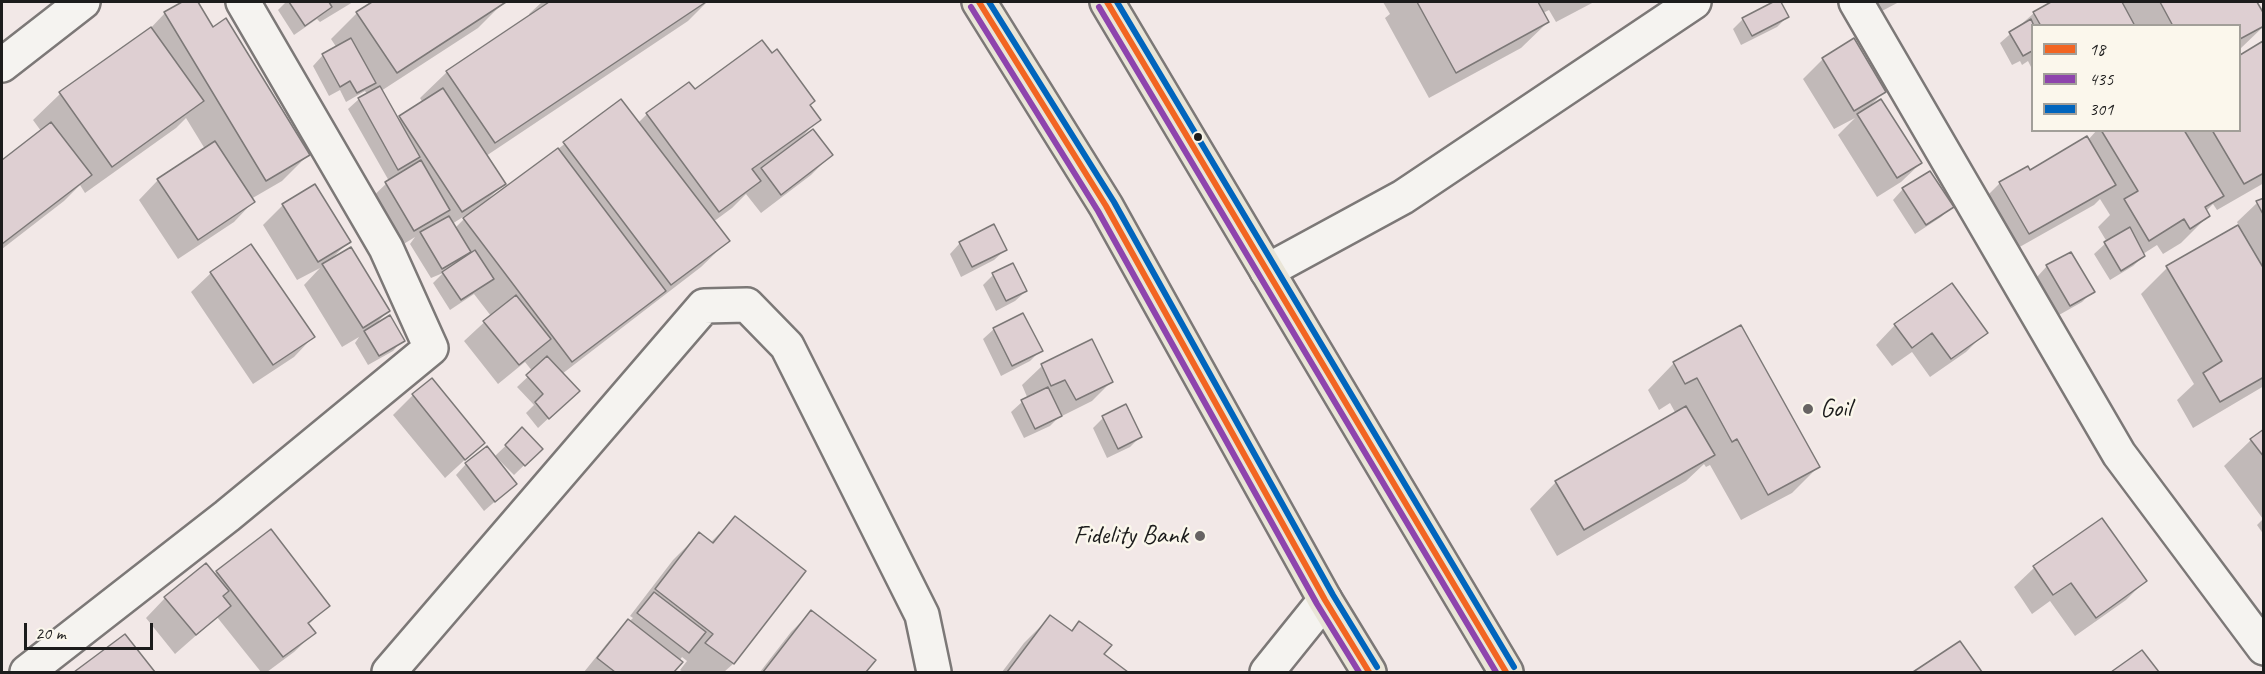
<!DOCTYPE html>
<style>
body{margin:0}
#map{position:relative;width:2265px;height:674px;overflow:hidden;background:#f2e8e7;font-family:Caveat,sans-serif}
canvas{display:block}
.frame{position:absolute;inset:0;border:3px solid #1c1c1c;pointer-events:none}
.legend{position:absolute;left:2031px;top:24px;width:210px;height:108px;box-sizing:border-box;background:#fbf7ec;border:2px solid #a29f99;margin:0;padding:8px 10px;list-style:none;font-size:18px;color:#1c1c1c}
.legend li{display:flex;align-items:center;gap:12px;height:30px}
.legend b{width:30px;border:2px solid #a29f99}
.scale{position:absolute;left:24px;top:623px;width:129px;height:27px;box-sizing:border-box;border:3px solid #1c1c1c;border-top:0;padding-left:8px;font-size:18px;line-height:21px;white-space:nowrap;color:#1c1c1c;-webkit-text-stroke:4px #fbf7ec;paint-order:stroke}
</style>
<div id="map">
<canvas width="2265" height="674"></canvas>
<div class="frame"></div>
<ul class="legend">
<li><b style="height:8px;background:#f26522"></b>18</li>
<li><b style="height:8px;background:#8e44ad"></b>435</li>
<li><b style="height:8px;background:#0065bd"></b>301</li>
</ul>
<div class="scale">20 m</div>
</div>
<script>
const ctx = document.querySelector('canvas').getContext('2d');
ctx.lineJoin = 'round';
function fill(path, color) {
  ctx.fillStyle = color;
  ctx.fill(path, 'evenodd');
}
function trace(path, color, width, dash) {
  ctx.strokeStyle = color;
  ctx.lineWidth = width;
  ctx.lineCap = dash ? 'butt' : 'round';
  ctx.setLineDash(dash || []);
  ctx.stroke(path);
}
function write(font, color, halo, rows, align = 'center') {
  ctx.font = font + ' Caveat,sans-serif';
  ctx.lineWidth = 5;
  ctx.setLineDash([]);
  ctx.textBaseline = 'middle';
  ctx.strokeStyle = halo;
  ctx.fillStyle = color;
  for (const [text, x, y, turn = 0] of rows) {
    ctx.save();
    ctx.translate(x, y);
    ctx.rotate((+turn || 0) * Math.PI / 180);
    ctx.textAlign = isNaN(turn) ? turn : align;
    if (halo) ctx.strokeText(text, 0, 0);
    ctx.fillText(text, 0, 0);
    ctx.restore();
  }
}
const shadow = new Path2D(`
 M185,2H196L213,29L308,155L282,181L251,199L253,202L234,222L178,259L139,200L158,180L205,149L186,118L176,128L85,193L80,185L64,201L2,249V162L41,131L33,120L60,94L147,32L165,13Z
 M286,2H353L320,22L317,19L294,35L278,10Z
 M375,2H504L478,28L381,91L398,120L423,103L420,98L447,72L530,16L529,14L542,2H707L688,21L486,156L504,184L489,198L491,200L621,101L638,123L647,114L695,92L808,105L819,119L800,139L831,155L811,175L761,213L746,194L732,208L713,222L728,241L701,267L562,374L567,401L538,428L526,413L534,405L517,387L533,372L525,362L498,384L464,341L491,316L474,294L450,310L433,283L443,273L431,278L410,244L415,237L394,250L366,203L389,181L348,109L359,99L367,94L365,91L346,102L340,90L329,96L313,66L323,55L337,48L331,39L357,13ZM466,215L467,216L455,228L452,224Z
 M1383,2H1594L1556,22L1549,10L1543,13L1548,22L1521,48L1429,98L1385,18L1390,14Z
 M1776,2H1780L1787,17L1777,27L1741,45L1733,29L1743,19Z
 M1877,2H1899L1882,11Z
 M2054,2H2255L2264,17V26L2240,49V26H2032V69L2028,61L2022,65L2020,61L2012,65L2000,43L2034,13Z
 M2263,43L2264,183L2217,210L2213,204L2205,212L2208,216L2181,243L2163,254L2157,245L2143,254L2144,256L2133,266L2110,280L2094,254L2107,242L2098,227L2110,215L2100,199L2094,205L2009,253L1980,203L2000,183L2030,172L2088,140L2097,130H2240V56Z
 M1823,59L1885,91L1870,106L1921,163L1901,182L1877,197L1838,135L1855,118L1834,129L1803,79Z
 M314,186L349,242L332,258L388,311L374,326L403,340L393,351L368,365L355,343L359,337L342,347L304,285L320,268L297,280L263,225L283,205Z
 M1903,189L1952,207L1941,217L1915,234L1893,200Z
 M2264,199V386L2193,428L2177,400L2194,384L2141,294L2167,268L2239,226L2237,222L2257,203Z
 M960,243L1005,250L994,260L961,277L950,254Z
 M2047,266L2093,291L2082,302L2059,315L2037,277Z
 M211,273L313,337L294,357L253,384L191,292Z
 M993,275L1026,291L1015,301L996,311L983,285Z
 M1895,325L1986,332L1966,352L1930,377L1912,352L1892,366L1876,345Z
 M1740,327L1818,467L1792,493L1741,520L1710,465L1706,467L1704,464L1686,481L1557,556L1530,509L1556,482L1676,414L1670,403L1659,410L1648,390L1674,363Z
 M994,329L1041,350L1030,361L1001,376L983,339Z
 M1091,341L1112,381L1092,401L1058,418L1050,426L1024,438L1011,412L1022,402L1028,399L1022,385L1042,366Z
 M432,380L483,443L445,478L393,415L413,395Z
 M1103,418L1140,437L1130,447L1107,458L1093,428Z
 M522,430L541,449L514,475L498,459L496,460L515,484L484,511L456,475L466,464L494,457Z
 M2264,430V535L2257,525L2263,519L2224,466L2251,440Z
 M735,518L804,572L733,664L724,672H683L680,670L687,661L682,657L672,672H584L609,641L633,618L630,616L673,560L699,534L710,543Z
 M2102,520L2145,581L2126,600L2075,636L2050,601L2032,614L2014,587L2034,568Z
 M217,572L328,606L308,625L314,633L294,652L267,672H261L217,617L175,654L146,618L165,598Z
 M811,612L873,660L864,672H760L791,632Z
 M1050,617L1070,632L1079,623L1102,655L1125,672H1002L1024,643Z
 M125,636L154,672H77Z
 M1960,643L1980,672H1915Z
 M2142,652L2157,672H2113Z`);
const building = new Path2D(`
 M182,2H198L213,27L226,18L310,155L266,181L164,12Z
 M289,2H329L332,7L305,26Z
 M372,2H506L397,73L356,12Z
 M549,2H706L495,143L446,71Z
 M1417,2H1538L1549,22L1456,73Z
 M1773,2H1781L1789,17L1752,36L1742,18Z
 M2051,2H2122L2135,26H2041L2033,12Z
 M2160,2H2257L2264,14V26L2240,39V26H2173Z
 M2031,19L2034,26H2032V51L2023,56L2009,32Z
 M151,27L204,101L112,167L59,92Z
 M351,38L376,83L357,93L350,81L340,87L322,54Z
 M1854,38L1886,92L1854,111L1822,58Z
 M762,40L772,53L777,49L815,101L810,105L821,120L752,169L761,181L719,212L646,113L689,82L695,89Z
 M2263,41L2264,173L2244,184L2212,130H2240V55Z
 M380,86L420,157L398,170L358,98Z
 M443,88L506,184L462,212L399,116Z
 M621,99L730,241L671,285L563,142Z
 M1881,99L1922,163L1897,178L1857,114Z
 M51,122L92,175L2,244V160Z
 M813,129L833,155L781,195L761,168Z
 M2101,130H2184L2224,196L2205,207L2210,216L2190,229L2184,219L2149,241L2124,199L2138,191Z
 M2087,136L2116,185L2029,234L1999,182L2028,166L2030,170Z
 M215,141L255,202L198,240L157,179Z
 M558,148L666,291L572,362L463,218Z
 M421,160L450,210L414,231L385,182Z
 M1930,171L1954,207L1926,225L1902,188Z
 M315,184L351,242L318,262L282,204Z
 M2264,198V216L2256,201Z
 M449,216L471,252L442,269L420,232Z
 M994,224L1007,250L972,267L959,242Z
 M2238,225L2264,269V377L2220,402L2203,373L2222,361L2166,266Z
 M2130,227L2145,256L2121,271L2104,242Z
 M251,244L315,337L273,365L210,272Z
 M351,247L390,311L363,328L322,264Z
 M475,250L494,279L461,300L442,272Z
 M2071,252L2095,292L2070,306L2046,265Z
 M1013,263L1027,291L1006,301L992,273Z
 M1952,283L1988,333L1951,359L1932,333L1912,348L1894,324Z
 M516,295L551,339L519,365L483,321Z
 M1023,313L1043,351L1012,366L993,328Z
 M390,315L405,341L379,356L364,331Z
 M1741,325L1820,467L1768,495L1737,439L1732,442L1697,378L1685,384L1673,362Z
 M1092,339L1113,382L1076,400L1065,380L1051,386L1041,364Z
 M547,356L580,391L549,419L535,402L543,394L526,375Z
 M432,378L485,443L465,460L412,394Z
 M1048,387L1062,416L1035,429L1021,400Z
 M1126,404L1142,437L1118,449L1102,416Z
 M1686,406L1715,455L1584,530L1555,481Z
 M522,427L543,449L525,466L505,445Z
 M2264,429V457L2250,439Z
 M487,446L517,484L495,502L465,463Z
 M735,516L806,571L734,664L705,643L713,634L655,589L699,532L713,543Z
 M2102,518L2147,581L2096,618L2071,583L2053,595L2033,566Z
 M271,529L330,606L308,623L316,633L283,657L216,571Z
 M206,563L229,591L223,596L231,606L196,635L164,597Z
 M654,592L706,632L689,653L637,613Z
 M811,610L876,660L866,672H763Z
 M1050,615L1072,631L1079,621L1112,645L1104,654L1128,672H1007Z
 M628,619L683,662L674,672H615L597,658Z
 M125,634L155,672H74Z
 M1960,641L1982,672H1913Z
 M2142,650L2159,672H2111Z`);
const minor = new Path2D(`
 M1856,2L2119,454L2264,648
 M2,65L83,2
 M1267,271L1403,197L1694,2
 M27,672L227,516L431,348L386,248L243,2
 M389,672L704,306L747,305L787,346L922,615L934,672
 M1267,672L1325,600`);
const trunk = new Path2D(`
 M979,2L1106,206L1325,600L1369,672
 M1107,2L1506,672`);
const bus1 = new Path2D(`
 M979,2L1106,206L1325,600L1369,672
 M1107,2L1506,672`);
const bus2 = new Path2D(`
 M971,7L1098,211L1317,604L1359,672
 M1099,7L1496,672`);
const bus3 = new Path2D(`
 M989,2L1114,202L1333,595L1377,667
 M1117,2L1514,667`);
const markers = [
 [1198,137,5,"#1c1c1c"],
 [1808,409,6,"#676363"],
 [1200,536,6,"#676363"]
];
const poiNames = [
 ["Goil",1820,409],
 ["Fidelity Bank",1188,536,"right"]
];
fill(shadow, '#0003');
fill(building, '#decfd2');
trace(building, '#7c7877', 1.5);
trace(minor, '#7c7877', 38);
trace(trunk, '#7c7877', 38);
trace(minor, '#f5f3f0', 33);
trace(trunk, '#e9e5d7', 33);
trace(bus1, '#f26522', 6);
trace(bus2, '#8e44ad', 6);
trace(bus3, '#0065bd', 6);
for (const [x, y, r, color] of markers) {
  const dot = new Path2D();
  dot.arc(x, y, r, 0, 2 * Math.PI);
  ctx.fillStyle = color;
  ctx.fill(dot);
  trace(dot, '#fbf7ec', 2);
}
write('26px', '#1c1c1c', '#fbf7ec', poiNames, 'left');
</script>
